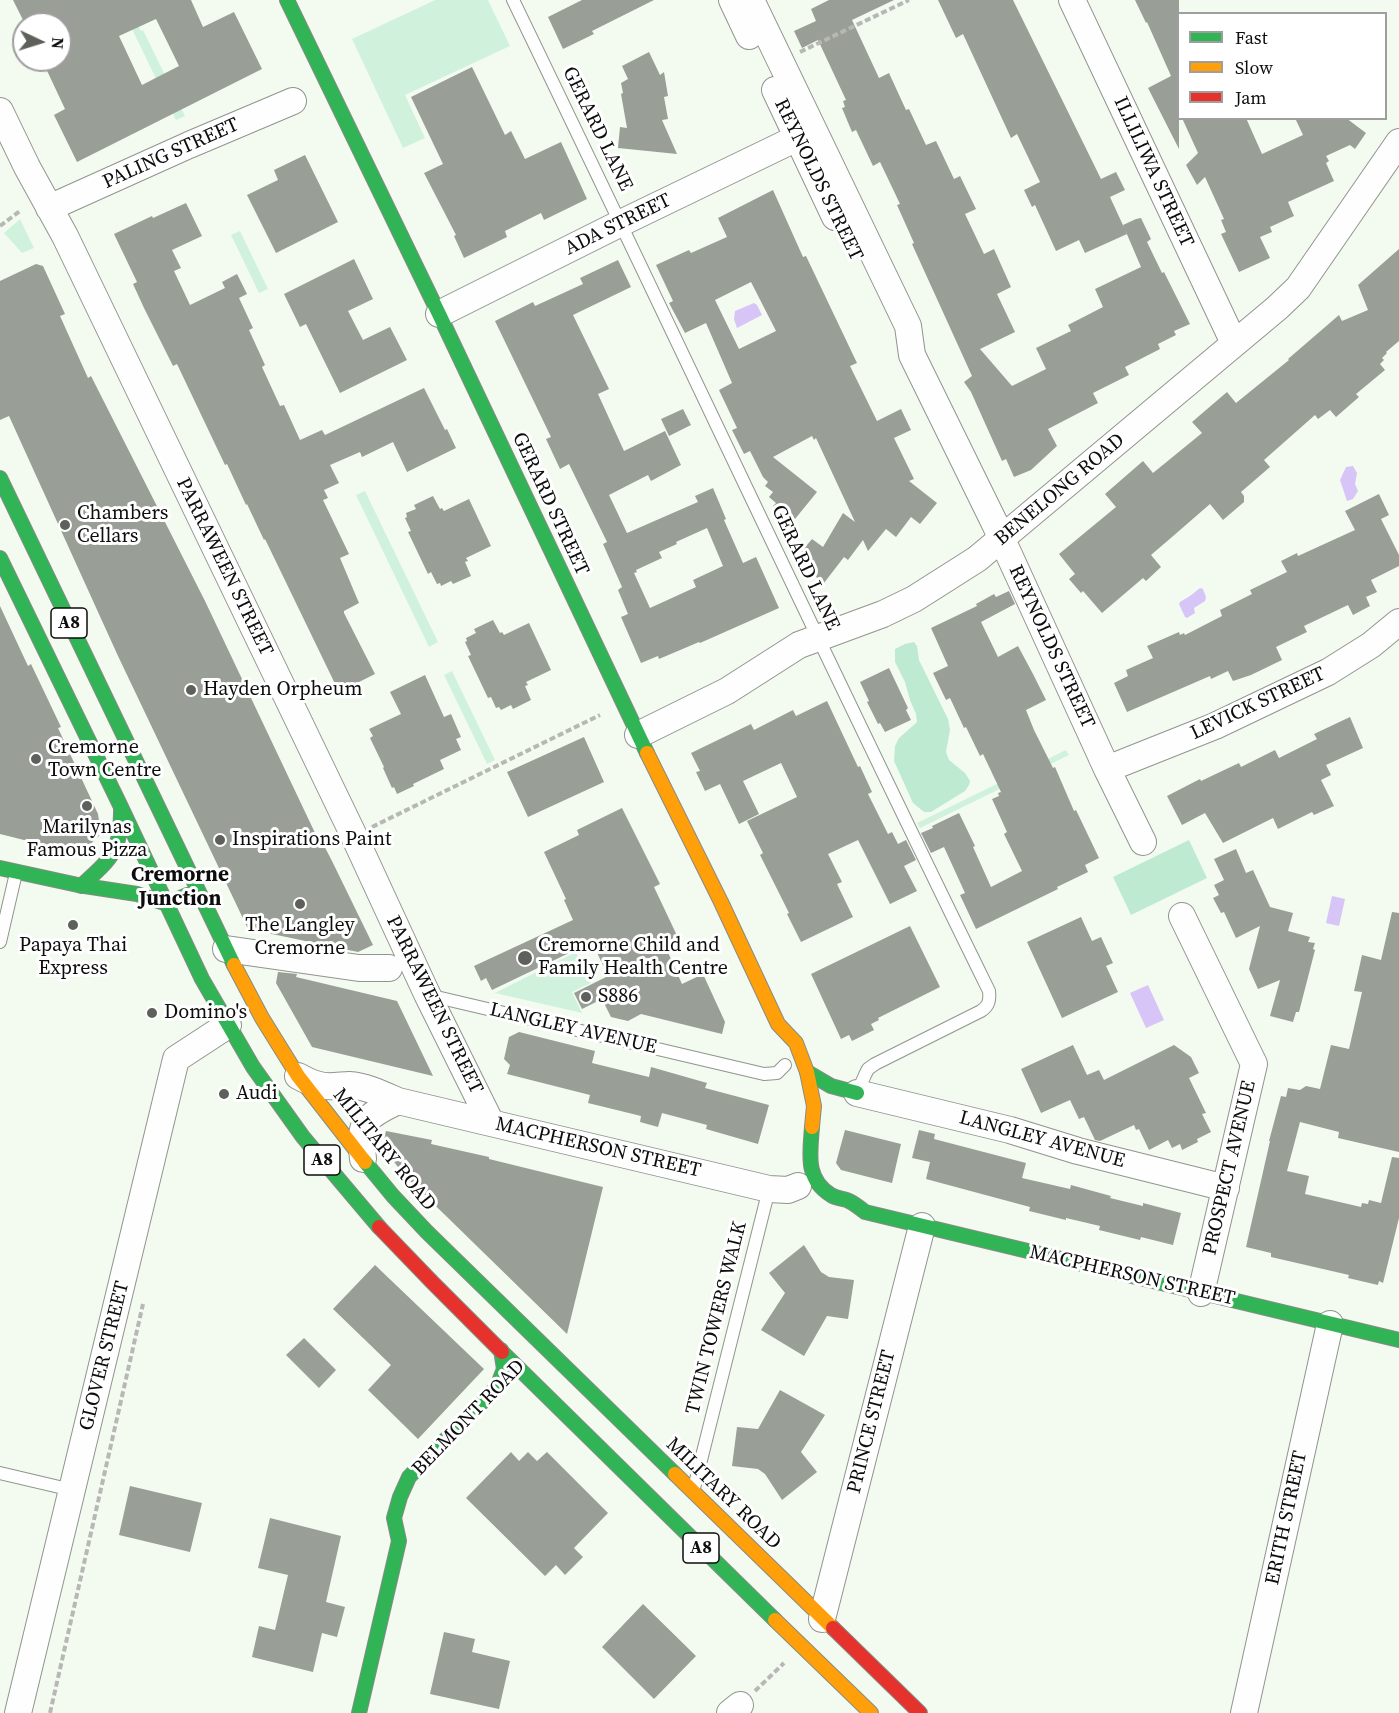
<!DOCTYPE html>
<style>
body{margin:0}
#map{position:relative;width:1399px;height:1713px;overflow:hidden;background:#f3fbf0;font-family:"Source Serif 4",serif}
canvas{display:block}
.legend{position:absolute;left:1177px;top:12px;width:210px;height:108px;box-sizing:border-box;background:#fff;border:2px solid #9e9e9e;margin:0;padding:8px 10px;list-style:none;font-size:18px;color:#0d0d0d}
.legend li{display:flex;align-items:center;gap:12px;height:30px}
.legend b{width:30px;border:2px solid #9e9e9e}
.north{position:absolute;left:12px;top:12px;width:60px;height:60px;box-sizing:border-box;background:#fff;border:2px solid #9e9e9e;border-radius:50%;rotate:94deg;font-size:16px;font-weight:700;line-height:24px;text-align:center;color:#0d0d0d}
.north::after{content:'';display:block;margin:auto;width:21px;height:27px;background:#5e605c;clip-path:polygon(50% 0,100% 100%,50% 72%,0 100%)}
</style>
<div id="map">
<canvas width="1399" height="1713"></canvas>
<ul class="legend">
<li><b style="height:8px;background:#30b455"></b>Fast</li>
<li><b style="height:8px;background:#ff9f0a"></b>Slow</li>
<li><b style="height:8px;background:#e5322d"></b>Jam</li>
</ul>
<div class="north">N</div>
</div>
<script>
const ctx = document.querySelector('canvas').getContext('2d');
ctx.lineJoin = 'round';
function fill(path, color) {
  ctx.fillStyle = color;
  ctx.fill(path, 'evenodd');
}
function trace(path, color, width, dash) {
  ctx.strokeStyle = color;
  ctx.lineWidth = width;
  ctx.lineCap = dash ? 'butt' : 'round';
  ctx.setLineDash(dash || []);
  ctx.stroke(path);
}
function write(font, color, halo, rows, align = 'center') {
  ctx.font = font + ' "Source Serif 4",serif';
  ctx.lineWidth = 6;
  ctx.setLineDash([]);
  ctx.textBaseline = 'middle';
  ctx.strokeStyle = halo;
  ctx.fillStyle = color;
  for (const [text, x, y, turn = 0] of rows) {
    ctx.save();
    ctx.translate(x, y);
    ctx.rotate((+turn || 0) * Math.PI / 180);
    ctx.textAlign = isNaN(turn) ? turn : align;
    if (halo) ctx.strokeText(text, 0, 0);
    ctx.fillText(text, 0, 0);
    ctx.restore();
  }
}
const green = new Path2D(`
 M118,0H125L141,31L143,30L185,116L176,120Z
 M435,0H488L510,46L405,95L425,138L403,148L352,39Z
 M20,219L34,248L22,253L4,233Z
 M240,231L268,289L259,293L231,235Z
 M365,491L438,642L429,647L356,495Z
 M452,671L495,760L487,764L444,675Z
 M1066,750L1069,755L920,828L917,823Z
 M576,952L591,983L572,992L582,1013L495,993Z`);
const forest = new Path2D(`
 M914,642L917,646L919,660L948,719L950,730L946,752L949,760L965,773L970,781L969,785L965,791L931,812H924L913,803L894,761L895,746L899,738L917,722L916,714L910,700L905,682L895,662V649L905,644Z
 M1189,840L1207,878L1131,915L1113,877Z`);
const water = new Path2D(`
 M754,303L757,305L762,315L737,328L734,319L735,311Z
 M1353,466L1357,473L1355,484L1358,491L1353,499L1347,501L1340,480L1346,467Z
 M1200,588L1203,589L1206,597L1205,601L1194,608L1195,613L1187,618L1185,617L1179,604L1180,602L1190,596Z
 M1332,896L1345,899L1339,926L1326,923Z
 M1148,985L1164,1020L1146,1028L1130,993Z`);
const building = new Path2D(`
 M13,0H191L203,27L234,12L262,69L77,162L54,115L65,109L42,60H60V24H25ZM156,19L179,66L142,85L119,36Z
 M582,0H654L592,31L594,34L563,49L548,17Z
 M829,0H894L852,20L879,78L889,73L906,110L909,109L926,145L936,141L954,179L960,176L976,209L965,214L984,254L994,249L1011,287L997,294L1015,332L980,349L1012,386L1046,369L1036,348L1071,331L1068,325L1103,307L1095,289L1141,267L1123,225L1136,219L1141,218L1151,239L1147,242L1162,273L1164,272L1190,324L1174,331L1176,335L1158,344L1160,349L1125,367L1129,375L1093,393L1098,403L1048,429L1057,446L1031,470L1014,477L1006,459L1002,461L971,392L964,382L972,376L912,244L914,243L897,205L900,204L880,162L873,166L856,130L852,132L842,108L845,107L843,101L846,100L818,40L802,48L794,31L816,21L811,9Z
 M938,0H1013L1101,179L1116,172L1125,190L1110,197L1127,234L1085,253L1079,240L1056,251L1035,205L1032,207L1024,190L1040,182L1017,134L1011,138L963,34L956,38Z
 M1135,0H1179V149L1148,88L1171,76L1147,22L1146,23Z
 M649,52L660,75L664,72L668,96L664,97L668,119L662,120L677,154L618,148L620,127L627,128L621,94L623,93L621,83L628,79L622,66Z
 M472,67L505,135L511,131L525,159L561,142L587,199L544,220L541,213L505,231L507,237L464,258L454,236L456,235L424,173L443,164L411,97Z
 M1182,118H1246L1262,154L1303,135L1295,118H1346L1366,133L1355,149L1350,145L1326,156L1329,161L1326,163L1334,181L1288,202L1294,216L1270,227L1272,232L1260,237L1270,258L1239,272L1221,234L1226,232L1221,220L1224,219L1205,177L1197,185L1186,165L1198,153Z
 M305,155L338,222L276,253L247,195L278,180L274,170Z
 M773,190L803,257L806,256L857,363L850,366L877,421L901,409L911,430L894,438L914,479L909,481L937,503L920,524L911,517L896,537L886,529L868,551L863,540L848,560L844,557L824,583L811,573L814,568L798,556L812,539L823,547L843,513L855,522L816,438L814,440L812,436L773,457L817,492L795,519L789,514L787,517L773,506L776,503L769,497L773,492L765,486L768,482L763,477L750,451L744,454L732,430L737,428L719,390L732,383L706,323L685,333L669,303L673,301L656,265L689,250L691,253L727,237L718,218ZM751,282L776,331L739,349L715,300Z
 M186,203L202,236L172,250L181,268L174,271L190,305L225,288L222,282L237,274L247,294L239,298L253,328L249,330L265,365L262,367L280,406L284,405L300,440L322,430L325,435L424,388L445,430L447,429L456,448L407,472L393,442L362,457L360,452L330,465L339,483L324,490L328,498L323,500L349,554L340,558L359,603L344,611V613L375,674L339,692L265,539L264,540L247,504L246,505L227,464L225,465L177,364L173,366L144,308L133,284L137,282L114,234L152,216L153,218Z
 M1399,249V341L1386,352L1387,353L1382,358L1384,360L1380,364L1385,370L1356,394L1359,397L1336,417L1330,410L1318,419L1315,415L1264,460L1270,467L1241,492L1244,496V502L1223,520L1210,504L1172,537L1151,555L1161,567L1146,581L1143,578L1102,613L1083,591L1081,593L1069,579L1075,574L1059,554L1116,507L1105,494L1143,461L1153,473L1202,433L1192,422L1227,392L1236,403L1289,360L1288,359L1339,315L1342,321L1368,310L1358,285Z
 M354,259L373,299L348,311L363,340L390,327L407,360L340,393L306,324L300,327L284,294Z
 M618,260L631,287L573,315L609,389L598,394L624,451L665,431L681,465L651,481L648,475L609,495L627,533L698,502L695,496L713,488L726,519L724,520L743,563L756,557L779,608L700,643L699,642L659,659L658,656L641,663L621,617L628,614L618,590L622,587L603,544L607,542L569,464L560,469L546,439L551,437L495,321L533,302L535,306L583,284L580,278ZM707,528L723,566L693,580L696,587L650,608L634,573L637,572L636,570L662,558L659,552L677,544L676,542Z
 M36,264L43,266L65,314L60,316L88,378L91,376L205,601L316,835L318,834L332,861L373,945L358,952L248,929L118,656L9,416L0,420V281Z
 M683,409L691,425L669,436L661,419Z
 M1379,494L1389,515L1381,519L1399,555V566L1371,580L1377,592L1366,597L1370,606L1353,615L1348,605L1304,626L1307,632L1276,647L1282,660L1251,675L1233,681L1228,671L1211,679L1210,676L1127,712L1114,683L1128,676L1126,670L1153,658L1147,646L1179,632L1180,635L1184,633L1185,635L1222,616L1220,610L1252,594L1250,590L1287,572L1281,561L1297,553L1298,556L1355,530L1345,511Z
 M433,496L440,509L442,508L444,511L469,499L491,546L466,558L468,561L465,562L471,576L453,584L451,581L441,586L440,583L437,584L431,572L428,574L408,532L411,531L405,518L407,517L406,513L416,509L414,505Z
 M1009,591L1015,604L981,622L998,657L1018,646L1033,674L1046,700L1026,710L1034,730L1053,768L1055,767L1074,811L1076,810L1099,858L1085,865L1088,872L1057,887L1058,889L976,929L960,895L965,893L944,847L931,853L921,833L933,828L932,826L959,813L975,846L973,847L991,887L1022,871L1004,834L1007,832L992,799L999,796L998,793L1001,792L983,754L980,756L966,727L964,728L950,698L946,700L933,673L948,666L931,628L977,606L976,604L994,594L996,597Z
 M0,606L28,666L31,664L61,727L58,728L98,814L101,834L80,854L0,834Z
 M493,620L500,633L502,632L504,635L529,623L551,670L526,682L528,685L525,686L531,700L513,709L511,705L501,710L499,707L496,708L491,697L488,698L468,656L471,655L465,642L467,641L466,638L476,633L474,629Z
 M889,668L908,708L906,710L911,720L885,732L880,723L878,724L867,702L869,701L860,682Z
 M425,675L444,717L451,714L461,737L456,739L461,750L440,760L444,769L413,784L414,786L397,794L394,787L392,788L383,768L384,767L370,738L373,736L369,729L401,714L390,692Z
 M827,701L858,767L860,766L872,792L868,794L888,834L892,832L898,844L906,840L916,860L904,866L917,891L890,904L858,840L828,854L842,882L837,884L853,917L801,942L787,914L789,913L760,855L763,853L747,821L797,797L781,763L743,781L759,814L739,824L720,784L705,791L696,772L700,771L691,753L751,724L754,730L793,710L796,716Z
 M1350,717L1363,748L1326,765L1331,775L1321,780L1334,806L1314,815L1312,812L1278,829L1273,818L1223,843L1205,813L1182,825L1167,796L1200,779L1201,781L1239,763L1241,767L1275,750L1279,758L1317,739L1314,734Z
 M584,737L604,782L528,817L507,772Z
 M622,808L660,884L654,887L681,944L667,950L682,984L703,974L725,1022L722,1034L641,1014L628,1021L611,1017L602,999L582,1009L574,993L608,976L592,942L492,990L486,978L481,981L474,966L573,920L564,900L566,899L544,852L579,835L577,830Z
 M1236,849L1246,873L1253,870L1270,907L1293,913L1288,931L1310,937L1308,942L1315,943L1313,949L1315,950L1299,1012H1296L1293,1022L1270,1016L1280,980L1258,989L1249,969L1260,926L1236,938L1224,912L1221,913L1213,898L1219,895L1214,885L1224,880L1214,859Z
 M1392,912L1399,913V1152L1338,1138L1339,1132L1300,1122L1287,1171L1309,1176L1305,1194L1361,1207L1362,1203L1368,1204L1369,1200L1381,1203L1392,1157L1399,1158V1218L1383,1283L1379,1281L1378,1285L1348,1278L1349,1275L1271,1257V1253L1246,1247L1270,1141H1269L1281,1096L1286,1097L1288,1088L1300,1090L1306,1086L1320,1089L1331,1045L1349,1049L1362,992L1354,991L1362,955L1381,960Z
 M1081,917L1092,941L1101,937L1113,963L1106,966L1118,992L1062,1018L1027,942Z
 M910,926L940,987L878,1018L879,1020L871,1024L874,1030L852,1041L849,1035L841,1039L811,974Z
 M278,972L297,974L296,977L397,1001L433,1076L312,1047L276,983Z
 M519,1032L595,1051L592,1063L649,1077L651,1067L707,1083L705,1088L769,1105L758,1144L706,1129L707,1125L662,1113L658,1127L640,1122L641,1116L588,1103L590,1095L507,1074L510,1065L504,1059L509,1037Z
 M1073,1045L1087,1075L1099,1070L1104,1080L1174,1045L1191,1057L1199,1073L1189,1078L1206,1113L1202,1114L1211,1132L1197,1139L1198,1142L1182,1150L1180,1144L1172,1148L1168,1140L1149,1150L1139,1129L1136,1130L1134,1125L1100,1141L1095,1140L1084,1117L1079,1119L1070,1100L1041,1113L1021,1069Z
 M845,1130L901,1144L892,1183L841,1170L836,1163Z
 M919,1130L935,1134L934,1139L1026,1163L1022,1178L1070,1189L1071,1185L1111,1196L1110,1198L1143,1206V1203L1181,1213L1173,1245L1141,1237L1140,1240L1099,1230L1100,1226L1066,1218V1220L1029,1211L1030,1207L926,1179L930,1162L912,1158Z
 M386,1131L432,1140L431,1144L489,1157V1159L603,1187L567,1334L403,1174L382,1145Z
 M804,1245L821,1272L829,1277L854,1280L848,1319L827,1316L804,1356L761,1330L785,1293L769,1273Z
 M375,1265L484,1369L418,1439L368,1390L391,1365L333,1309Z
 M304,1338L336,1370L319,1388L286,1355Z
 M780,1390L825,1415L801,1452L817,1472L782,1500L765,1474L758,1469L732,1466L737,1427L758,1429Z
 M511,1452L519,1461L528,1452L537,1461L547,1452L608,1513L574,1548L583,1557L565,1575L556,1565L545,1576L466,1498Z
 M130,1486L202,1503L190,1552L119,1535Z
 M270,1518L341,1536L326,1602L345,1607L337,1637L322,1633L313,1672L252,1657L259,1626L275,1630L288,1575L258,1568Z
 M643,1604L696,1656L654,1699L602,1647Z
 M444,1632L475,1639L472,1652L510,1661L499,1709L430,1694Z`);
const path = new Path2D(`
 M800,52L909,0
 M0,226L20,211
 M372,827L600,715
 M755,1691L784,1663
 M50,1713L143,1304`);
const lane = new Path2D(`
 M513,0C673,330 827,662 989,991C990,1000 989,1006 981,1011L875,1064L868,1069L865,1075L857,1093
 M0,942L16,873
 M428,995L764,1074L777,1073L785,1065
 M0,1473L72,1490
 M694,1488L769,1189`);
const street = new Path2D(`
 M732,0L749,36
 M751,0L908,326L912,355L995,524L1107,769L1143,842
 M1072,0L1234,343
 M775,90L835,217
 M0,111L27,167L65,236L354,836L427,994L491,1123
 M49,208L189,145L293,101
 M439,314L621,223L797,138
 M638,735L727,691L799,645L883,614L914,599L977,559L1277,308L1298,288L1399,142
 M1107,769L1215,726L1328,672L1371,645L1399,622
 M1182,916L1254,1064L1201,1293
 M226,949L359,968H389
 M298,1076C311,1083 320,1087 334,1086C339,1086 344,1085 349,1085C366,1086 382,1094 398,1101L769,1189L788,1190L798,1186
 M857,1093L1010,1130L1078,1151L1226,1188
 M363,1159C359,1121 364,1117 398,1101
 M822,1619L922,1226
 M18,1713L176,1059L228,1025
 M730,1713L740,1705
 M1244,1713L1330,1324`);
const fast = new Path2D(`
 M287,0L439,314L647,753
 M0,478L234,965
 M0,558L121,807L202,979L253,1067L303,1137L379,1227
 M0,868L78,885L137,894L167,904L187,895
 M81,886C112,858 122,850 121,807
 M807,1072L831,1086L857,1093
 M812,1127C810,1154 805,1179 831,1195C837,1199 844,1198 849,1201C855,1204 860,1208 865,1212L1399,1340
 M365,1162L393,1196L427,1232L675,1474
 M502,1352L775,1620
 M359,1713L399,1541L394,1518L400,1497L409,1477L497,1387L504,1369L501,1350`);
const slow = new Path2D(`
 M647,753L721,902L778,1024L796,1043L807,1072L814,1106L812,1127
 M234,965L262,1018L298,1076L365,1162
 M675,1474L833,1628
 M775,1620L871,1713`);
const jam = new Path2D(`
 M379,1227L433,1283L502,1352
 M833,1628L920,1713`);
const markers = [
 [65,525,6,"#5e605c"],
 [191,690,6,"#5e605c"],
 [36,759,6,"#5e605c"],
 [87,806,6,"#5e605c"],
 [220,840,6,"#5e605c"],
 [300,904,6,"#5e605c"],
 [73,925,6,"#5e605c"],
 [525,958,8,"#5e605c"],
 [586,997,6,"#5e605c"],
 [152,1013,6,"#5e605c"],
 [224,1094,6,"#5e605c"]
];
const shields = [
 [69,623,36],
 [322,1160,36],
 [701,1548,36]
];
const shieldNames = [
 ["A8",69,623],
 ["A8",322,1160],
 ["A8",701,1548]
];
const streetNames = [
 ["GERARD LANE",597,129,64],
 ["PALING STREET",171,154,-24],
 ["ILLILIWA STREET",1153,172,65],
 ["REYNOLDS STREET",818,180,64],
 ["ADA STREET",618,225,-26],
 ["BENELONG ROAD",1060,490,-40],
 ["GERARD STREET",550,504,65],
 ["PARRAWEEN STREET",224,567,64],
 ["GERARD LANE",805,568,65],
 ["REYNOLDS STREET",1051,647,65],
 ["LEVICK STREET",1258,704,-25],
 ["PARRAWEEN STREET",434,1005,64],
 ["LANGLEY AVENUE",573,1029,13],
 ["LANGLEY AVENUE",1042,1140,15],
 ["MACPHERSON STREET",598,1148,13],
 ["MILITARY ROAD",384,1150,51],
 ["PROSPECT AVENUE",1230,1168,-77],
 ["MACPHERSON STREET",1132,1276,13],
 ["TWIN TOWERS WALK",717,1318,-76],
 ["GLOVER STREET",105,1356,-76],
 ["BELMONT ROAD",469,1418,-46],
 ["PRINCE STREET",872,1422,-76],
 ["MILITARY ROAD",723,1494,44],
 ["ERITH STREET",1287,1518,-78]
];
const poiNames = [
 ["Chambers",77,514],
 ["Cellars",77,537],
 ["Hayden Orpheum",203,690],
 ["Cremorne",48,748],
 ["Town Centre",48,771],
 ["Marilynas",87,828,"center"],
 ["Famous Pizza",87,851,"center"],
 ["Inspirations Paint",232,840],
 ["The Langley",300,926,"center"],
 ["Cremorne",300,949,"center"],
 ["Papaya Thai",73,946,"center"],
 ["Express",73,969,"center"],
 ["Cremorne Child and",538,946],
 ["Family Health Centre",538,969],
 ["S886",598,997],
 ["Domino's",164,1013],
 ["Audi",236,1094]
];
const neighbourhoodNames = [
 ["Cremorne",180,876],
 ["Junction",180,900]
];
fill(green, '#d0f2dd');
fill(forest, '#beead2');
fill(water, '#d6c5f6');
fill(building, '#999e96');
trace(lane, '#91948f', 14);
trace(street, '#91948f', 28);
trace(fast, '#878b86', 16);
trace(slow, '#878b86', 16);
trace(jam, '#878b86', 16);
trace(path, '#b7b8b6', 4, [6, 3]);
trace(lane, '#fdfefd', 12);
trace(street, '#fdfefd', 26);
trace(fast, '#30b455', 14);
trace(slow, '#ff9f0a', 14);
trace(jam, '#e5322d', 14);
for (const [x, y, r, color] of markers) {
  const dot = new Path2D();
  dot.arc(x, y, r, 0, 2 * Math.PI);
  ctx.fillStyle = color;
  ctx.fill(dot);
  trace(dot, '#fff', 2);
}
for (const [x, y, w] of shields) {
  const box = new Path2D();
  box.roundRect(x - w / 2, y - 15, w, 30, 4.5);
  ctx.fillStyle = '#fff';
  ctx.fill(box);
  trace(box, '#0d0d0d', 1.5);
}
write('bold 18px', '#0d0d0d', null, shieldNames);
write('20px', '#0d0d0d', '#fff', streetNames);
write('20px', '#0d0d0d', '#fff', poiNames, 'left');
write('bold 21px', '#0d0d0d', '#fff', neighbourhoodNames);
</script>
